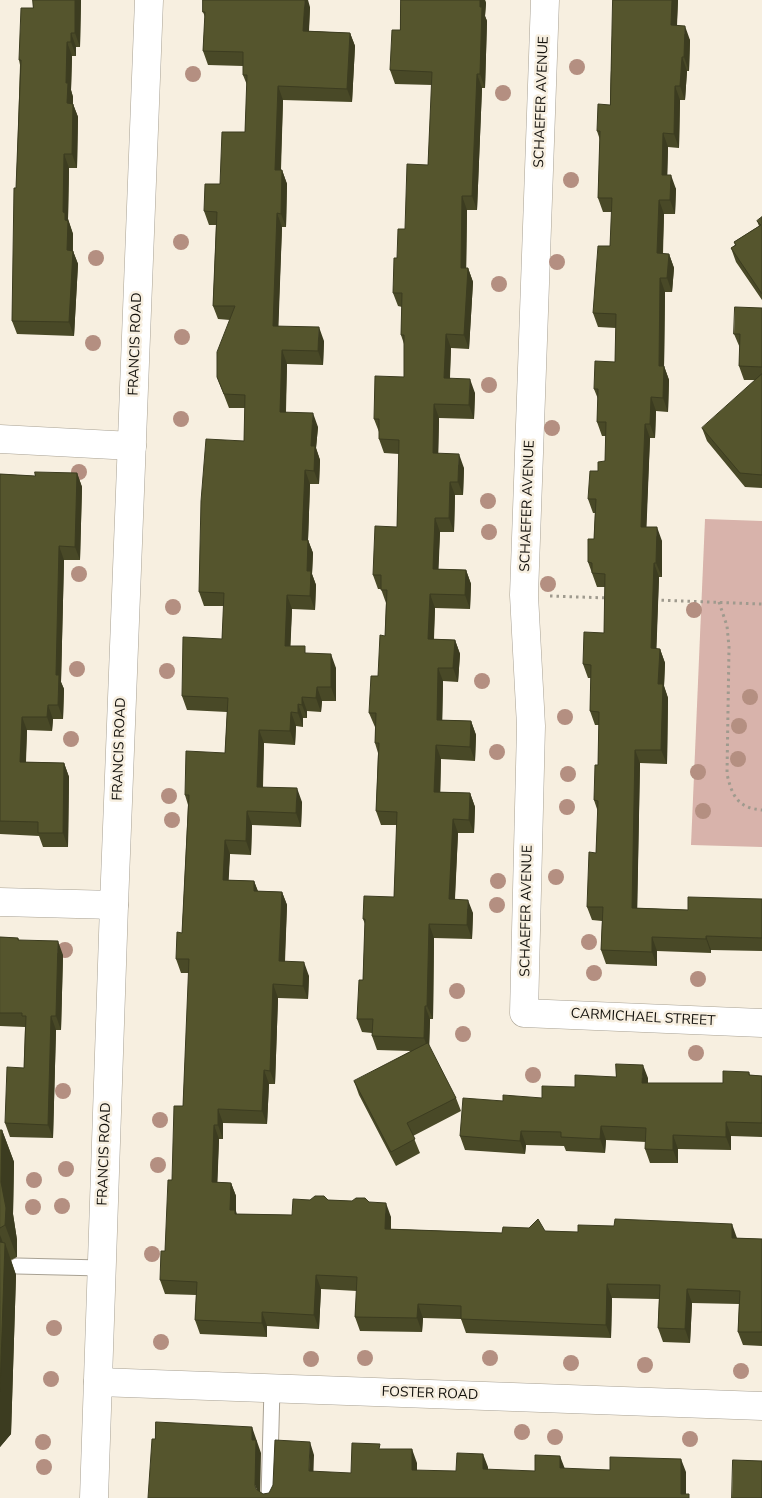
<!DOCTYPE html>
<style>
body{margin:0}
canvas{display:block;background:#f7efe0}
</style>
<canvas width="762" height="1498"></canvas>
<script>
const ctx = document.querySelector('canvas').getContext('2d');
ctx.lineJoin = 'round';
function fill(path, color) {
  ctx.fillStyle = color;
  ctx.fill(path, 'evenodd');
}
function trace(path, color, width, dash) {
  ctx.strokeStyle = color;
  ctx.lineWidth = width;
  ctx.lineCap = dash ? 'butt' : 'round';
  ctx.setLineDash(dash || []);
  ctx.stroke(path);
}
function write(font, color, halo, rows, align = 'center') {
  ctx.font = font + ' "Nunito Sans",sans-serif';
  ctx.lineWidth = 5;
  ctx.setLineDash([]);
  ctx.textBaseline = 'middle';
  ctx.strokeStyle = halo;
  ctx.fillStyle = color;
  for (const [text, x, y, turn = 0] of rows) {
    ctx.save();
    ctx.translate(x, y);
    ctx.rotate((+turn || 0) * Math.PI / 180);
    ctx.textAlign = isNaN(turn) ? turn : align;
    if (halo) ctx.strokeText(text, 0, 0);
    ctx.fillText(text, 0, 0);
    ctx.restore();
  }
}
const green = new Path2D(`
 M705,519L762,521V847L691,845Z`);
const path = new Path2D(`
 M550,596L609,598
 M655,600L762,604
 M719,602L727,626L729,647L727,774C732,796 738,808 762,810`);
const lane = new Path2D(`
 M17,1266L101,1268
 M269,1498L272,1389`);
const street = new Path2D(`
 M545,0L524,595L531,726L524,1013L762,1023
 M0,439L132,446
 M0,902L114,905
 M98,1382L762,1406`);
const secondary = new Path2D(`
 M94,1498L114,905L149,0`);
const trees = [
 [577,67],
 [193,74],
 [503,93],
 [571,180],
 [181,242],
 [96,258],
 [557,262],
 [499,284],
 [182,337],
 [93,343],
 [489,385],
 [181,419],
 [552,428],
 [79,472],
 [488,501],
 [489,532],
 [79,574],
 [548,584],
 [173,607],
 [694,610],
 [77,669],
 [167,671],
 [482,681],
 [750,697],
 [565,717],
 [739,726],
 [71,739],
 [497,752],
 [738,759],
 [698,772],
 [568,774],
 [169,796],
 [567,807],
 [703,811],
 [172,820],
 [556,877],
 [498,881],
 [497,905],
 [589,942],
 [65,950],
 [594,973],
 [698,979],
 [457,991],
 [463,1034],
 [696,1053],
 [533,1075],
 [63,1091],
 [160,1120],
 [158,1165],
 [66,1169],
 [34,1180],
 [62,1206],
 [33,1207],
 [152,1254],
 [54,1328],
 [161,1342],
 [365,1358],
 [490,1358],
 [311,1359],
 [571,1363],
 [645,1365],
 [741,1371],
 [51,1379],
 [522,1432],
 [555,1437],
 [690,1439],
 [43,1442],
 [44,1467]
];
const wall = new Path2D(`
 M81,0L80,47H76V56H72L71,90L73,97V104L78,117L77,168H69L68,219L73,234V251L78,264L74,336L17,334L12,321L20,65L19,60L33,8Z
 M401,0H485L486,3L485,16L487,21L485,88H482L477,210H467L466,268H468L473,282L469,349L451,348L450,378L475,393L474,419L439,418L438,453L464,468L463,495H455L454,532H440L438,569L466,570L471,584L470,609L435,608L434,639L455,640L460,654L458,682L443,681L442,720L471,721L476,735L475,761L441,759L440,792L470,793L475,807L474,833H458L455,899L473,913L472,939L434,938L433,1019H430L429,1046L456,1098L461,1111L413,1136L420,1153L396,1166L359,1095L354,1081L411,1051L377,1050L372,1036V1033L362,1032L357,1019L363,980L365,924L363,919L394,897L397,825H381L376,811L378,753L375,743V727L369,713L378,676L385,636L386,603L381,589H378L373,575L397,527L399,454L384,453L379,439V432L374,419L404,377V344L401,335L402,307L398,306L393,293L397,258L428,165L432,85L395,84L390,70L400,30Z
 M613,0H678L677,26L690,40L689,71H687L685,100H680L679,148L668,147L667,175L676,189L675,214H664L663,254H669L674,268L672,292H665L664,366L669,380L668,412L656,411L655,438H650L646,527L662,541V577H659L656,649H660L665,663L664,686L668,698L667,764L640,763L637,908L688,910L762,899V951L711,950V953L657,951V966L606,964L601,950L602,921L592,920L587,907L596,853L598,812L594,800L598,765L599,725H595L590,711L591,678H588L583,664L604,633L605,587H597L588,562L594,539L595,513H593L588,499L598,471L605,461L606,436H602L597,422L598,399L594,389L615,362L616,328L598,327L593,313L610,246L612,212H603L598,198L600,140L597,131L610,105Z
 M310,7L309,31L350,33L355,46L352,102L283,100L281,170H282L287,184L286,227H282L278,326L324,341L323,365L287,364L286,412L318,427L316,448L320,460L319,484H310L308,540L313,553L312,574L316,585L315,610L292,609L290,646L336,668V701H322L321,712L307,711V718H303V727L296,726L295,745L264,743L263,787L302,802L301,827L252,825L251,855L230,854L228,880L254,881L258,891L282,892L287,905L285,962L309,976L308,999L278,998L275,1084H269L267,1124L223,1123V1139H219L217,1182L231,1183L236,1196V1214L292,1215L328,1200L369,1202L391,1217V1229L502,1233L545,1231L762,1239V1346L743,1345L738,1332L739,1304L692,1303L690,1343L663,1342L658,1328L659,1299L612,1298L611,1338L466,1333L461,1319L423,1318L422,1332L360,1331L355,1317L357,1291L321,1289L319,1329L267,1326V1337L200,1334L195,1320L196,1295L165,1294L160,1280L165,1251L172,1180L183,1106L189,973H181L176,959L182,933L188,805L185,795L225,753L227,712L187,710L182,696L222,639L224,606H204L199,592L244,441L245,408H229L217,377L230,320L218,319L213,306L216,225H209L204,211L220,184L245,132L247,85L243,75V66L208,65L203,51L205,17L203,12Z
 M762,217V300L736,262L731,248L735,245L734,242L759,226L757,221Z
 M762,308V488L745,487L707,441L702,428L755,380H744L739,366L740,348L734,334Z
 M77,473L82,487L80,560H64L61,682L64,689L63,719H53L52,731L27,730L26,762L64,763L69,777L68,847H43L39,836L0,834V474L35,476Z
 M0,937L18,938L19,940L63,955L61,1030H56L53,1138L10,1137L5,1123L24,1068L25,1027L0,1026Z
 M749,1072L750,1075L762,1076V1137L731,1136V1150L678,1149V1163H650L645,1149L646,1142L606,1140L605,1153L566,1151L564,1146L526,1145L525,1154L465,1150L460,1136L503,1101L542,1098L575,1087L616,1077L648,1078V1083H723Z
 M0,1130H2L14,1162L13,1214L17,1240V1257L11,1260L16,1275L11,1434L0,1447Z`);
const shadedWall = new Path2D(`
 M75,0H81L80,47L75,33Z
 M305,0H308L310,7L308,45L303,31Z
 M480,0H485L486,3L485,16L487,21L485,88L480,74Z
 M672,0H678L676,39L671,25Z
 M685,26L690,40L689,71L684,57Z
 M71,33L76,47V56L71,42Z
 M350,33L355,46L352,102L347,89Z
 M67,42L72,56L71,90L73,97V104L78,117L77,168L72,154L67,103L66,83Z
 M682,57L687,71L685,100L680,86Z
 M477,74L482,88L477,210L472,196Z
 M278,86L283,100L280,184L275,170Z
 M675,86L680,100L679,148L674,134Z
 M663,133L668,147L667,189L662,175Z
 M64,154L69,168L68,219L73,234L72,263L73,251L78,264L74,336L69,322L67,250L63,212Z
 M282,170L287,184L286,227L281,214Z
 M671,175L676,189L675,214L670,200Z
 M462,196L467,210L466,282L461,268Z
 M659,200L664,214L662,267L657,253Z
 M277,213L282,227L278,339L273,326Z
 M669,254L674,268L672,292L667,278Z
 M468,268L473,282L469,349L464,335Z
 M660,278L665,292L664,369V366L669,380L668,412L663,398L659,366Z
 M319,327L324,341L323,365L318,351Z
 M446,334L451,348L449,392L444,378Z
 M282,350L287,364L285,426L280,412Z
 M470,379L475,393L474,419L469,405Z
 M651,397L656,411L655,438L650,424Z
 M434,404L439,418L438,467L433,453Z
 M313,413L318,427L316,448L320,460L319,484L314,471L311,446Z
 M645,424L650,438L646,540L641,527Z
 M459,454L464,468L463,495L458,482Z
 M305,470L310,484L308,540L313,553L312,574L316,585L315,610L310,596L302,540Z
 M77,473L82,487L80,560L75,547Z
 M450,482L455,495L454,532L449,518Z
 M435,518L440,532L438,583L433,569Z
 M657,527L662,541V577L656,563Z
 M59,546L64,560L61,682L64,689L63,719L58,705L56,675Z
 M654,563L659,577L656,662L651,648Z
 M466,570L471,584L470,609L465,595Z
 M430,594L435,608L433,652L428,639Z
 M287,595L292,609L290,659L285,646Z
 M455,640L460,654L458,682L453,668Z
 M660,649L665,663L664,686L668,698L667,764L661,750L658,684Z
 M331,654L336,668V701L331,687Z
 M438,668L443,681L442,734L437,720Z
 M317,687L322,701L321,712L316,698Z
 M302,697L307,711V718L302,705Z
 M298,704L303,718V727L298,713Z
 M48,705L53,719L52,731L47,717Z
 M291,712L296,726L295,745L290,731Z
 M22,717L27,730L25,776L20,762Z
 M471,721L476,735L475,761L470,747Z
 M259,730L264,743L262,800L257,787Z
 M436,745L441,759L440,806L434,792Z
 M635,750L640,763L637,921L632,908Z
 M64,763L69,777L68,847L63,833Z
 M297,788L302,802L301,827L296,813Z
 M470,793L475,807L474,833L469,820Z
 M247,811L252,825L251,855L246,841Z
 M453,819L458,833L454,913L449,899Z
 M225,840L230,854L228,894L223,880Z
 M254,881L259,895L254,891Z
 M282,892L287,905L284,975L279,961Z
 M468,900L473,913L472,939L467,925Z
 M429,924L434,938L433,1019L427,1006Z
 M706,936L711,950V953L706,939Z
 M652,937L657,951V966L652,952Z
 M58,941L63,955L61,1030L56,1016Z
 M304,962L309,976L308,999L303,986Z
 M273,984L278,998L275,1084L270,1071Z
 M425,1006L430,1019L429,1052L424,1038Z
 M51,1016L56,1030L53,1138L48,1125Z
 M643,1065L648,1078L647,1096L642,1083Z
 M264,1070L269,1084L267,1124L262,1111Z
 M218,1109L223,1123V1139L218,1125Z
 M726,1122L731,1136V1150L726,1137Z
 M214,1125L219,1139L217,1195L212,1182Z
 M601,1126L606,1140L605,1153L600,1139Z
 M2,1130L14,1162L13,1214L17,1240V1257L5,1225L1,1182Z
 M521,1131L526,1145L525,1154L520,1141Z
 M673,1135L678,1149V1163L673,1150Z
 M231,1183L236,1196V1211L240,1224L230,1210Z
 M386,1203L391,1217L390,1242L385,1229Z
 M732,1224L737,1238V1252L732,1238Z
 M0,1235L5,1248V1243L16,1275L11,1434L0,1447Z
 M316,1275L321,1289L319,1329L314,1315Z
 M607,1284L612,1298L611,1338L606,1325Z
 M687,1289L692,1303L690,1343L685,1329Z
 M418,1304L423,1318L422,1332L417,1318Z
 M262,1312L267,1326V1337L262,1323Z
 M252,1427L261,1453L260,1498L255,1485L252,1440Z
 M310,1442L314,1455L313,1485L309,1471Z
 M412,1449L417,1463V1483L412,1470Z
 M483,1454L488,1467V1482L483,1469Z
 M560,1456L565,1469L560,1468Z
 M681,1459L686,1472V1498L681,1494Z`);
const building = new Path2D(`
 M33,0H75V33H71V42H67L66,83H68L67,103L73,104L72,154H64L63,212L65,213V220L68,221L67,250L73,251L69,322L12,321L14,188H16L21,60H19L21,8H33Z
 M203,0H305L303,31L350,33L347,89L278,86L275,170H282L281,214L277,213L273,326L319,327L318,351L282,350L280,412L313,413L311,446H315L314,471L305,470L302,540H308L307,571H311L310,596L287,595L285,646H305V653L331,654V687H317L316,698L302,697V705L298,704V713L291,712L290,731L259,730L257,787L297,788L296,813L247,811L246,841L225,840L223,880L254,881V891L282,892L279,961L304,962L303,986L273,984L270,1071L264,1070L262,1111L218,1109V1125H214L212,1182L231,1183L230,1210H235V1214L292,1215L293,1199L310,1200L315,1196H324L328,1200L352,1201L356,1198H365L369,1202L386,1203L385,1229L502,1233L503,1227L529,1228L538,1219L545,1231L578,1232V1225L614,1226L615,1219L732,1224V1238L762,1239V1332H738L740,1291L687,1289L685,1329L658,1328L660,1285L607,1284L606,1325L461,1319V1306L418,1304L417,1318L355,1317L357,1277L316,1275L314,1315L262,1312V1323L195,1320L197,1282L160,1280L161,1251H165L168,1180H172L174,1106H183L189,959H176L177,932L182,933L189,795H185L186,751L225,753L228,698L182,696L183,637L222,639L224,593L199,592L201,501L206,439L244,441L245,395L224,394L217,377V352L235,306H213L217,212L204,211L205,184H220L222,132H245L247,75H243V52L203,51L205,12H203Z
 M401,0H480V7H482L480,74H477L472,196H462L461,268H468L464,335L446,334L444,378L470,379L469,405L434,404L433,453L459,454L458,482H450L449,518H435L433,569L466,570L465,595L430,594L428,639L455,640L453,668H438L437,720L471,721L470,747L436,745L434,792L470,793L469,820L453,819L449,899L468,900L467,925L429,924L427,1006H425L424,1038L372,1036L373,1019H357L359,980H363L365,919H363L364,896L394,897L397,812L376,811L379,743H375L376,713H369L371,676H378L380,635L385,636L387,590H381V575H373L375,526L397,527L399,440L379,439V419H374L375,376L404,377V335H401L402,293H393L394,258H397L398,229H405L407,164L428,165L432,72L390,70L392,30H400Z
 M613,0H672L671,25L685,26L684,57H682L680,86H675L674,134L663,133L662,175H671L670,200H659L657,253L669,254L667,278H660L659,366H664L663,398L651,397L650,424H645L641,527H657L656,563H654L651,648L660,649L658,684H663L661,750H635L632,908L688,910V897L762,899V938L706,936V939L652,937V952L601,950L603,907H587L589,852L596,853L598,801L594,800L595,765H598L599,712L590,711L591,665L583,664L584,632L604,633L605,574L592,573V563L588,562V539H594L596,499H588L590,471H598V462L605,461L606,422H597L598,389H594L595,361L615,362L616,314L593,313L598,246H610L612,198H598L600,131H597L598,104L610,105Z
 M762,217V294L731,248L736,245L734,242L761,225L757,221Z
 M735,307L762,308V367L739,366L740,334H734Z
 M762,374V475L740,473L702,428Z
 M35,472L77,473L75,547L59,546L56,675H59L58,705H48L47,717H22L20,762L64,763L63,833H38V822L0,821V474L35,476Z
 M0,937L18,938V940L58,941L56,1016H51L48,1125L5,1123L7,1067L24,1068L26,1016H22V1013H0Z
 M428,1043L456,1098L407,1123L415,1139L391,1152L354,1081Z
 M616,1064L643,1065L642,1083H723V1071L749,1072V1075L762,1076V1123L726,1122V1137L673,1135V1150L645,1149L646,1128L601,1126L600,1139L561,1137V1132L521,1131L520,1141L460,1136L463,1098L503,1101V1095L542,1098V1086L575,1087V1075L616,1077Z
 M0,1130H2L1,1182L6,1208L5,1225L0,1228Z
 M0,1242L5,1243L0,1391Z
 M156,1422L252,1427V1440H256L255,1485L256,1489L263,1494L269,1493L273,1485L275,1440L310,1442L309,1471L351,1473L352,1443L380,1444L379,1449H412V1470L456,1471L457,1453L483,1454V1469L535,1471V1455L560,1456V1468L610,1470V1457L681,1459V1494H689V1498H148L152,1439H155Z
 M733,1460L762,1461V1498H732Z`);
const streetNames = [
 ["SCHAEFER AVENUE",542,102,-88],
 ["FRANCIS ROAD",136,344,-88],
 ["SCHAEFER AVENUE",528,506,-88],
 ["FRANCIS ROAD",120,749,-88],
 ["SCHAEFER AVENUE",527,911,-89],
 ["CARMICHAEL STREET",643,1018,3],
 ["FRANCIS ROAD",105,1154,-88],
 ["FOSTER ROAD",430,1394,2]
];
fill(green, '#d8b3ab');
trace(lane, '#a8a193', 17);
trace(street, '#a8a193', 29);
trace(secondary, '#a8a193', 29);
trace(path, '#9f9a8e', 3, [2.5, 4]);
trace(lane, '#fff', 15);
trace(street, '#fff', 28);
trace(secondary, '#fff', 28);
ctx.fillStyle = '#b48f81';
for (const [x, y] of trees) {
  ctx.beginPath();
  ctx.arc(x, y, 8, 0, 2 * Math.PI);
  ctx.fill();
}
fill(wall, '#494927');
fill(shadedWall, '#3c3c20');
fill(building, '#55552d');
trace(building, '#3c3c20', 1);
write('14px', '#13110c', '#f7efe0', streetNames);
</script>
